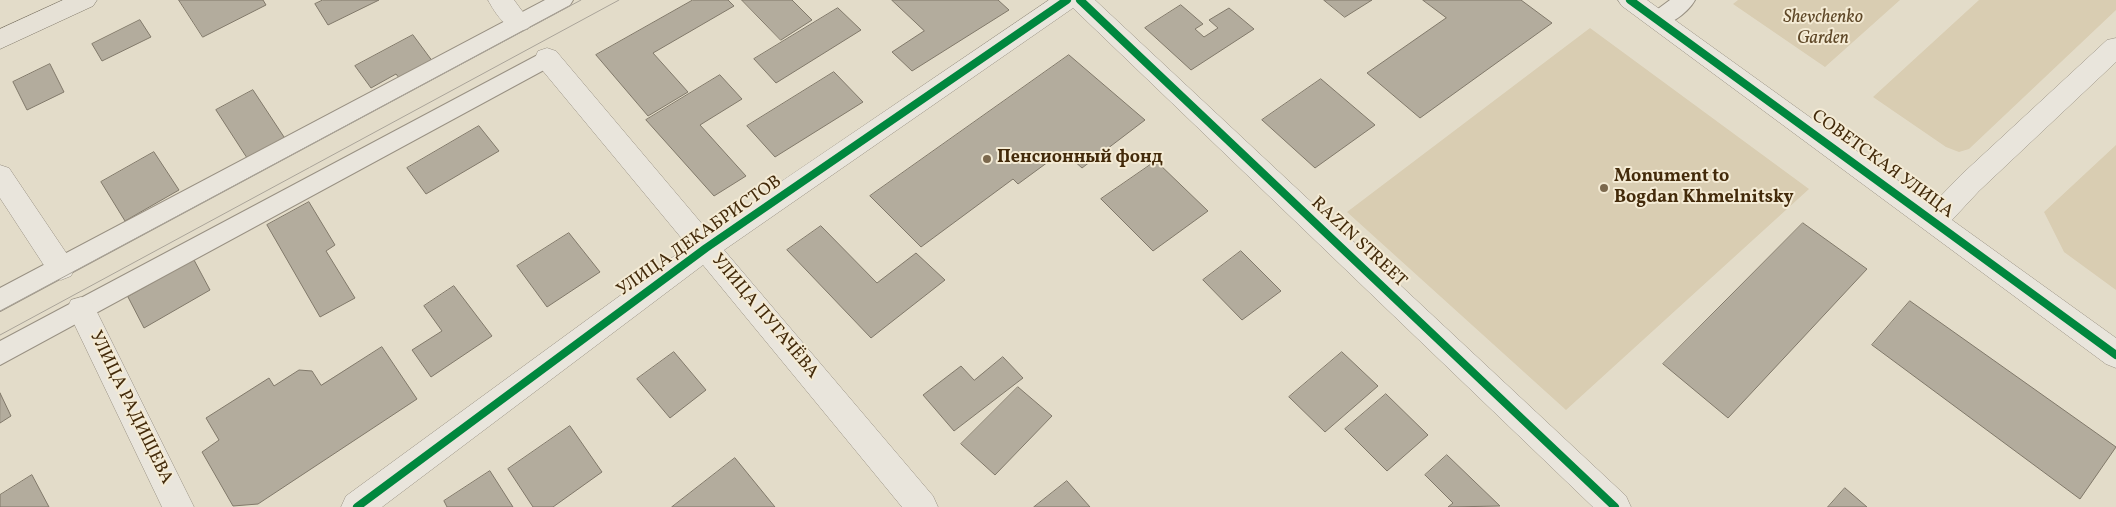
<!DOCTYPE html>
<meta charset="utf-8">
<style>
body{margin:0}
canvas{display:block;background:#e3dcc9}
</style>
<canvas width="2116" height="507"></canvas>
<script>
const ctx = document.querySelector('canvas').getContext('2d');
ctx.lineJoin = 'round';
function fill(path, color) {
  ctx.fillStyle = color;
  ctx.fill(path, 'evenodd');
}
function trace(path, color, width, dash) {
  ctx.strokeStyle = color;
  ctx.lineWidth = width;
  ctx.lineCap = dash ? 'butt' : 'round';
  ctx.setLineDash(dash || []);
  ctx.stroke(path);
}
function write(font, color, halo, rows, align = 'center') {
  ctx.font = font + ' Vollkorn,serif';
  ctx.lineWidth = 4;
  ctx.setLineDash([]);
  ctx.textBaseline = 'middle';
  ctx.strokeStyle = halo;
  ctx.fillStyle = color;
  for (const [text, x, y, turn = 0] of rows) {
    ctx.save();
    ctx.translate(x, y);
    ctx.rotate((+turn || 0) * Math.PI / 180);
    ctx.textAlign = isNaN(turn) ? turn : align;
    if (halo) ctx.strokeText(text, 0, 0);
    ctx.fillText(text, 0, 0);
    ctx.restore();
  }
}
const green = new Path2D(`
 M1738,0H1900L1825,67L1733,4Z
 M1979,0H2116V10L1969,149L1959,152L1946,147L1873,97Z
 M1590,28L1809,189L1566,410L1347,212Z
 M2116,145V290L2064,252L2044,212Z`);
const building = new Path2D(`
 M179,0H263L266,5L203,37Z
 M323,0H379L328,25L315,4Z
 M693,0H728L734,6L653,53L688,92L648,116L596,55Z
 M742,0H792L812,20L781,40Z
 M892,0H998L1009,10L912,71L892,52L924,31Z
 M1324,0H1372L1345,17Z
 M1423,0H1521L1552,23L1420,118L1367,73L1446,18Z
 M1181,5L1203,24L1195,29L1204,37L1218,28L1209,20L1229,8L1254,29L1191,70L1145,28Z
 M838,8L861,30L776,83L754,59Z
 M140,20L151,37L102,61L92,44Z
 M413,35L433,62L400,79L396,74L371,88L355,66Z
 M1069,55L1145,120L1082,168L1063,151L1018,184L1013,179L921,247L870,196Z
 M50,64L64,92L27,110L13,82Z
 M834,72L863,102L775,157L747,126Z
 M720,75L742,99L700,125L746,176L714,196L646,120Z
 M1321,79L1375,125L1315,168L1262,120Z
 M253,90L286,140L249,161L216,110Z
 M479,126L499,151L426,194L407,168Z
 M154,152L179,190L125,221L101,182Z
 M1156,161L1208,211L1153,251L1101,199Z
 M309,202L335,245L326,251L355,298L320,317L267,225Z
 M1803,223L1867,269L1728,418L1663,364Z
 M821,226L877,283L916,253L945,280L871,338L787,250Z
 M569,233L600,272L547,307L517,266Z
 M1241,251L1281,291L1242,320L1203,280Z
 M194,260L210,290L144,328L128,297Z
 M454,286L492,336L431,377L412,350L442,331L424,306Z
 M1910,301L2116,447L2080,499L1872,345Z
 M382,347L417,399L258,504L233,506L202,452L219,440L206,418L269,378L274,386L299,370L312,371L321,385Z
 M674,352L706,390L670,418L637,379Z
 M1342,352L1378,386L1325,432L1289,397Z
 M1003,357L1023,378L954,431L923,395L961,366L974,380Z
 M1018,387L1052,416L995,475L961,444Z
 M0,393L11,416L0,423Z
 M1386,394L1428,435L1387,471L1345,429Z
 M570,426L602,472L553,507H533L508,469Z
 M1447,455L1500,506L1448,507L1453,503L1425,475Z
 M735,458L775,507H672Z
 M490,471L513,507H447L444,501Z
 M32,475L49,507H0V495Z
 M1067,481L1090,507H1034Z
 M1845,488L1867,507H1828Z`);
const service = new Path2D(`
 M545,0H573L570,5L0,311V288Z
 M1670,0H1695C1688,13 1665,30 1651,26L1648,20L1651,14Z
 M547,50L555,52L558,58L555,64L0,365V341Z`);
const minor = new Path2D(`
 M488,0H514L531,23L528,29C509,35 496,15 488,0Z
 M1049,0H1095L1626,496L1631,507H1593L1073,8L724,250L933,496L938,507H902L703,265L382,507H341L346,496L688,246L538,65L535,58L538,51L547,48L556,51L708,231Z
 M0,165L9,168L71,260L75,268L71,276L61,280L51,276L0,198Z
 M81,297L91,300L194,507H162L67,309L71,300Z`);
const tertiary = new Path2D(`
 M1618,0H1647L1932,205L1961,175L2107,40L2116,38V62L1979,191L1952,220L2116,338V368L2106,364L1622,6Z`);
const primary = new Path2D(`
 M63,0H97L93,6L0,49V29Z`);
const tram = new Path2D(`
 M0,311L581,0
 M0,335L619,0`);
const cycleway = new Path2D(`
 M1080,0L1615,507
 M1630,0L2116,355
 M357,507L706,248L1067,0`);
const markers = [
 [987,159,5,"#7b684d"],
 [1604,188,5,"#7b684d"]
];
const parkNames = [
 ["Shevchenko",1823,19],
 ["Garden",1823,40]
];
const poiNames = [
 ["Пенсионный фонд",997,159],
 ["Monument to",1614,178],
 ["Bogdan Khmelnitsky",1614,199]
];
const streetNames = [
 ["СОВЕТСКАЯ УЛИЦА",1882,165,36],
 ["УЛИЦА ДЕКАБРИСТОВ",700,237,-35],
 ["RAZIN STREET",1358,243,43],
 ["УЛИЦА ПУГАЧЁВА",764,317,50],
 ["УЛИЦА РАДИЩЕВА",130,408,64]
];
fill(green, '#d9cdb2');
fill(building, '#b3ac9d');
trace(building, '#81796a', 1);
trace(service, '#999183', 2);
trace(minor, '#999183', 1);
trace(tertiary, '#999183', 1);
trace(primary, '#81796a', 1);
fill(service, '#e9e5dc');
fill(minor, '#e9e5dc');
fill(tertiary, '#e9e5dc');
fill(primary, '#e6e1d6');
trace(tram, '#aaa499', 1);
trace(cycleway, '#00873e', 8);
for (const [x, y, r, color] of markers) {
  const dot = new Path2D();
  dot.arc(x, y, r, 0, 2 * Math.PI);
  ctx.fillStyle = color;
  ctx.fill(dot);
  trace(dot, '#f4ebd5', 2);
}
write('italic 18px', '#5f4828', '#f4ebd5', parkNames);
write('bold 18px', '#432a0a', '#f4ebd5', poiNames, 'left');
write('18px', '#432a0a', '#f4ebd5', streetNames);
</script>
